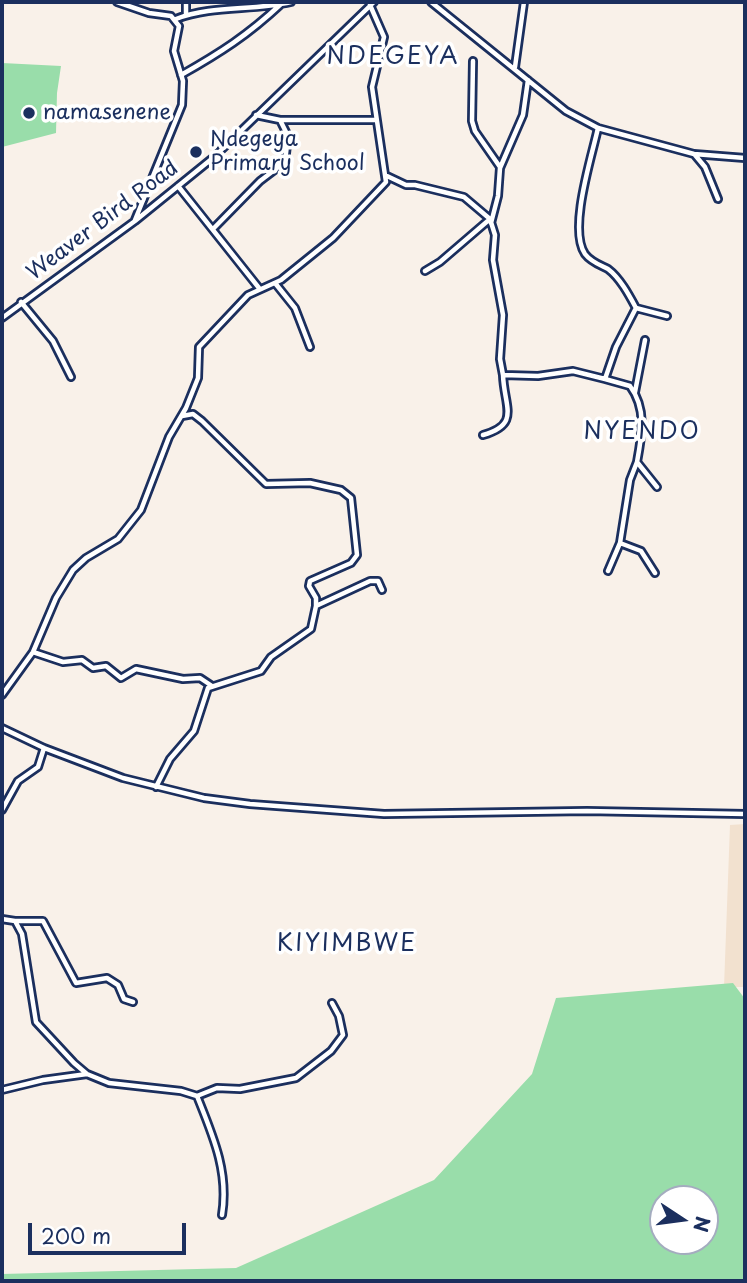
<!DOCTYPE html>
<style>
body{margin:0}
#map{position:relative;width:747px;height:1283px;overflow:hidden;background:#f9f1e9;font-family:"Playpen Sans",sans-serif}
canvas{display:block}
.frame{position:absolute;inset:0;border:4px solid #1b2f5e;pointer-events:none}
.north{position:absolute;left:649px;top:1185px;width:70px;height:70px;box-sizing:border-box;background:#fff;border:2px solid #a4acbf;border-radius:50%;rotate:103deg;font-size:19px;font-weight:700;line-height:28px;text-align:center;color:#1b2f5e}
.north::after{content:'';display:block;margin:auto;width:24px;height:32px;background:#1b2f5e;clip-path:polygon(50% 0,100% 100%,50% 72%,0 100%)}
.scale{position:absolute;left:28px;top:1223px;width:158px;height:32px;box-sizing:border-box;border:4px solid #1b2f5e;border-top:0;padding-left:9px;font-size:21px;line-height:24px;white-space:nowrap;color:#1b2f5e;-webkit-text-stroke:5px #fff;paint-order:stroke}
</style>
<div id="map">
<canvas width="747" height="1283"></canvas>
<div class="frame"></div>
<div class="north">N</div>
<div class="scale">200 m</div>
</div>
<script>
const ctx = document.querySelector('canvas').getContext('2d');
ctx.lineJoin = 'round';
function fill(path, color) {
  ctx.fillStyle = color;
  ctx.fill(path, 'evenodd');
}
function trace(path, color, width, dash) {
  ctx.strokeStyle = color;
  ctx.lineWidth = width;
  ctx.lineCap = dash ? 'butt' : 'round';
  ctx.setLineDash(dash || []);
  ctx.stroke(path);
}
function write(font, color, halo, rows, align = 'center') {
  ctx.font = font + ' "Playpen Sans",sans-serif';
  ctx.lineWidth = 7;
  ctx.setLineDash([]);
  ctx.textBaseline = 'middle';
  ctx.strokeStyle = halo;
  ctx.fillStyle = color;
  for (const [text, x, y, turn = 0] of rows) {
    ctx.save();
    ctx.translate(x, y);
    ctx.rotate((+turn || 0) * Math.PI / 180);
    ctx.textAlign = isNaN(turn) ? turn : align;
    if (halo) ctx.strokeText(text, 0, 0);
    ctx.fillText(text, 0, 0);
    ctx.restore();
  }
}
const built = new Path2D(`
 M745,824V987H724L730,825Z`);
const green = new Path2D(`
 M2,63L61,66L57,93L56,133L2,147Z
 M733,983L745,999V1281H2V1274L236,1268L434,1180L532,1074L556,998ZM663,1199H705V1241H663Z`);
const street = new Path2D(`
 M117,2L149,13L171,16L179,26L174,51L183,81L182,105L135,220
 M431,2L566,111L598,128L694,154L745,158
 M186,15V2
 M176,19C212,5 253,11 291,2
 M473,61L472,121L475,131L500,167
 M515,67L524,2
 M181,75C220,53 248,35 281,4
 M256,115L280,120H375
 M695,155L705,167L718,199
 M387,176L406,185H415L464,197L490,219L495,235L493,260L503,315L500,359L503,375L538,376L573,371L605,379L616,347L636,308C629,295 620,278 608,269C600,265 591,262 585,254C568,229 592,156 598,128
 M178,186L259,288
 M491,223L498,196L500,168L523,115L528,80
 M213,229L260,181L285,162L288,136L280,120
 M425,271L440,262L490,219
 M275,283L295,308L310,347
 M21,302L53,341L71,377
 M636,308L667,316
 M2,318L135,221L214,157L374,2
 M605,379L630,386C647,409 642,435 637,462L657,487
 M635,392L645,340
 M182,416L193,414L202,421L266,484L310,483L341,490L351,498L357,555L351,563L310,581L309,586L316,598V606
 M483,435C521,424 504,407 503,375
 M620,543L641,551L655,573
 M608,571L620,543L630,480L637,462
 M33,652L63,662L82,660L93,668L106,666L121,678L136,669L183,679L200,678L212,686
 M2,695L33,652L56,598L73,570L86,558L118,539L141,510L169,437L186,408L198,378L199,347L248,295L281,280L333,238L386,182L372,87L384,37L370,5
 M2,728L44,748L123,778L204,798L250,804L384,814L587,811L745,814
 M156,787L170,759L194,731L208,688L261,671L271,657L311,629L316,606L370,581H378L382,590
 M2,810L18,781L38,767L44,748
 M2,919L15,921L22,934L36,1022L74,1063L87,1074L109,1083L181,1091L197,1096L217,1088L240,1089L296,1078L331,1051L343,1035L339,1016L332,1003
 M15,921H43L76,983L107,978L118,985L124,999L133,1002
 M2,1090L43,1080L87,1074
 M197,1096C213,1136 229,1172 222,1215`);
const markers = [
 [29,113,7,"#1b2f5e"],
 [196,152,7,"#1b2f5e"]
];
const poiNames = [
 ["namasenene",43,113],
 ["Ndegeya",210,140],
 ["Primary School",210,164]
];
const streetNames = [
 ["Weaver Bird Road",103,221,-37]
];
const quarterNames = [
 ["NDEGEYA",393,57],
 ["NYENDO",642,432],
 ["KIYIMBWE",347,944]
];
fill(built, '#f2e1cf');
fill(green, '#9da');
trace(street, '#1b2f5e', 10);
trace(street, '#fff', 4.5);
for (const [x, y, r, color] of markers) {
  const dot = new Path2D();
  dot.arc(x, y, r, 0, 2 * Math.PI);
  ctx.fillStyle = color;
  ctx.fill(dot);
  trace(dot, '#fff', 2.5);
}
write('21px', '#1b2f5e', '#fff', poiNames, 'left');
write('21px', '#1b2f5e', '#fff', streetNames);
ctx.letterSpacing = '2px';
write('24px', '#1b2f5e', '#fff', quarterNames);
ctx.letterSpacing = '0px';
</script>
